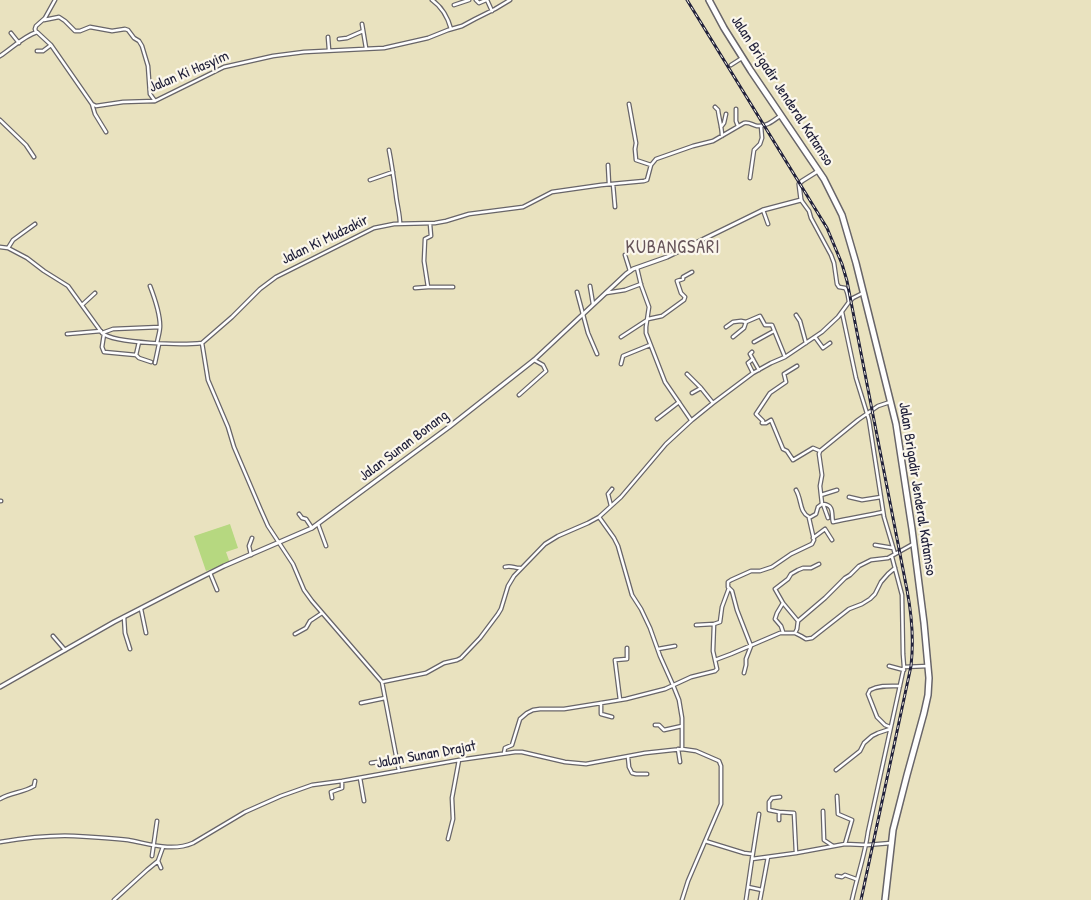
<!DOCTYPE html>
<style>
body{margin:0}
canvas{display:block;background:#e9e2bf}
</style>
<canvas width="1091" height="900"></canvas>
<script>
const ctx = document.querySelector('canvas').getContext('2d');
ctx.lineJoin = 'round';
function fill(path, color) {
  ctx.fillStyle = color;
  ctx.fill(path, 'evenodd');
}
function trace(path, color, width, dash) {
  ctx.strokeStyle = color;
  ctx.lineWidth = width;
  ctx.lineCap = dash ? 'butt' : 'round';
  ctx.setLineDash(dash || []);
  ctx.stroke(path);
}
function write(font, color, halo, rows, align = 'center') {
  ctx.font = font + ' "Patrick Hand",sans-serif';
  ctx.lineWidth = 4.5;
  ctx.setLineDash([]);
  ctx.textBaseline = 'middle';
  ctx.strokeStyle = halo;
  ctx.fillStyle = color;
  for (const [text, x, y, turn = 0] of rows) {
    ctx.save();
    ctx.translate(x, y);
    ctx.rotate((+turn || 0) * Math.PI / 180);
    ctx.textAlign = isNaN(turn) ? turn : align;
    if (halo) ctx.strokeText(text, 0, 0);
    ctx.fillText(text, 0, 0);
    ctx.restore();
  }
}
const green = new Path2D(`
 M230,524L238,548L226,552L230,563L206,571L194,536Z`);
const minor = new Path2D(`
 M432,0C442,7 448,18 451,29
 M476,0L479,3L486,0
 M487,0L492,11
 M454,5L469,0
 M44,20L59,17L65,21L75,31H80L90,27L112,31L125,29L128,30L134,38L139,41L142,46L148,66L150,94L155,101
 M362,24L366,48
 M36,32L35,29L36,26L45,18L55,0
 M11,33L19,43
 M328,37L329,50
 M339,39L347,38L363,31
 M37,51H43L51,45
 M0,56C12,48 24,36 37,32L51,45L92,104L96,106L123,102L155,101L224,67L273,56L304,52L384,48L428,38L448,30L462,26L475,19L495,9L510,0
 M731,65L742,58
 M92,104L95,114L106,132
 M629,104L636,143L635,149L636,160L651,165
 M715,107L718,110C719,119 722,127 722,136
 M736,109V121L738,126
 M0,120L26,145L34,157
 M721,127L724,123L726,114
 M389,150C392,165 394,180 396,195C397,205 400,214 400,224
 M608,165L609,184
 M750,178L754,150L760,144L762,138L761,126
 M370,180L393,172
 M613,184L615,207
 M801,200L809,211L811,218L831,255L834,263L837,284L839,287L845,288C848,292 848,296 849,302
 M763,210L768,224
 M430,224L431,236L425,239L424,261L428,287H453
 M0,247L8,248L27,258L44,271L68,286L102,333C115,344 184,345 202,343L232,317L260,289L276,277L374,228L394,224L435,223L446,221L469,214L523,207L552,192L601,185L644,181L647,180L651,165L656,159L693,146L713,141L744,123C750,122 752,125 757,126C766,127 773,121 780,116
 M8,248L13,240L35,224
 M625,255L630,271
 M637,268L641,285L649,307L646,327V333L665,382L691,420
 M150,286C155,299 160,313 160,326C160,332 158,337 157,343
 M590,286L593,304
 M415,288L428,287
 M577,292L588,333L597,354
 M606,293L625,290L641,284
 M82,305L95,293
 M842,312L856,378L869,420L884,517L895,554
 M796,315L800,321L806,343
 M648,319L662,316L684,300L685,297L681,293L677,281L683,279V277L692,272
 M726,327L733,322L741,321L746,322L760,316L765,325H772L785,357
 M102,333L113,329L160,327
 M67,334L101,331
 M104,334L102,347L104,352L136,355
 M621,337L647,320
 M733,337L744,328L746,322
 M815,337L823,348L830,343
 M139,342L136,355L139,358L151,362
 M754,342L774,331
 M202,343L208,380L228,427L234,447L260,508L268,526L293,564L304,590L312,601L382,682L399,771
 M752,352L750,354L759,370
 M753,359L748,363L753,373
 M155,363L159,344
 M621,364L623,356L650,345
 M797,366L784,374L786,382L770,393L756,414L763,421L762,423H766L771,420L783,449L787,451L793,460L813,448L820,451
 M687,374L701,388
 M692,393L701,388L713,403
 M519,395L546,371L543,365L534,360
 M657,419L679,402
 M796,490C802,500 799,512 809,517
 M821,495L837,490
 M849,497L862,500L881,497
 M0,501H1
 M823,504C835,505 831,515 833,522C850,518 866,516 883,512
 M611,506L608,494L612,489
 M299,514L302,518L306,519L312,528
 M599,517L614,538L618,546L632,595L641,609L650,628L660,656L673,685L679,700L682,718V749
 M828,518L823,504H822L820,486L822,475L819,454L820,451L858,420L878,406L890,402
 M318,524L326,546
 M813,538L825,529L832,540
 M875,545L893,548
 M251,555L249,546L252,538
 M505,567C511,565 514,568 520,568
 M210,573L217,590
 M141,609L146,633
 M124,617L125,633L130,649
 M798,621L783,603L775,589L788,579L791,574L798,570L803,568H811L819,564
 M696,625L714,624
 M783,632L781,626L775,619L777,613L783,603
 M795,633L801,636L806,639L812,638L849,609L862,604L870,599L875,594L881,582L888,574L895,568
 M295,634L306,628L310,621L322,613
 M53,636L65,650
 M658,649L675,646
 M715,660L713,651L714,624L720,622L722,607L729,588
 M889,666L904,670
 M904,667L928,666
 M744,673L746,665V659L751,646L737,610L732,591L728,587V582L731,580L751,571H760L772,567L791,554L812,544L814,540L809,518L816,514L818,507L822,504
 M382,682L426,673L444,663L457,660L461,658L480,638L498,614L501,609L508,586L514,576L545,544L558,536L588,523L599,517L621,497L666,444L692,420L713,403L753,373L771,363L785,357L822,332L838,317L849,302L853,298L863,293
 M620,700L615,660L627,659V648
 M361,703L385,698
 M601,703V714L612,717
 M655,725H659L664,730L682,726
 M890,727L885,725L877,717L868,694L870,690C879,685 890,686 900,686
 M678,749L680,762
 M504,753L505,748L512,745L520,719L527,713L533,710L540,709H564L626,699L665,689L691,677L715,671L717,669L715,660L731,654L780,633H795L797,629L798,621L825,598L845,578L850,575L859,566L871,560L888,558L913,544
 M628,757L629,767L632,773L636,774H647
 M371,763L398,759
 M836,770L860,751L864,743L872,736L878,733L890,729
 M360,778L364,801
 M837,796L838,814L852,820L845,844
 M332,798L331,792L342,788V781
 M0,799C11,792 23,793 34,786L35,781
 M823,811L824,840L833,846
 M779,812L769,810V802L772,798L780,797
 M779,820V812L794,813L796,853
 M448,839L453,819L452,798L459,760
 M705,841L744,853L752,854
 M0,842C24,838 49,835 74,836C92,837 110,838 128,840C150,844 172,852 193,843L245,812L281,796L312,785L342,781L459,760L515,752H522L565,762L586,764L645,753L682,749L696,751L719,761L721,766V804L688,881L682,900
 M152,856L157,821
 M752,859L759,814
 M158,861L161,868
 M837,876L842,877L845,875L856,879
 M748,887L762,890
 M114,900L147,870L158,861L163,847
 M746,900L752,859L796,853L845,844L867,845L891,843
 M760,900L768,857
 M852,900C857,877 865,855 868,832L904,667L903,654L902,595L892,557`);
const tertiary = new Path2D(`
 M0,687L114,622L182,587L224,566L312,528L449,427L534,360L626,274L633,269L667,257L763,210L801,200L799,184L802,181L818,171`);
const trunk = new Path2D(`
 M709,0L724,28L751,71L824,179L842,215L856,263L896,424L912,529L924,623L929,678L928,695L924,713L907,775L893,830L885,900`);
const rail = new Path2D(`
 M687,0L827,228L842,264L847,281L907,590C912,616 914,640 911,666L861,900`);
const streetNames = [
 ["Jalan Ki Hasyim",189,72,-23],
 ["Jalan Brigadir Jenderal Katamso",782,91,57],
 ["Jalan Ki Mudzakir",325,240,-26],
 ["Jalan Sunan Bonang",404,446,-37],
 ["Jalan Brigadir Jenderal Katamso",917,489,81],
 ["Jalan Sunan Drajat",426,755,-10]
];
const quarterNames = [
 ["KUBANGSARI",673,248]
];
fill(green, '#b6d880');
trace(minor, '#686569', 5);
trace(tertiary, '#686569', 5.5);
trace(trunk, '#686569', 8);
trace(minor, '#fff', 2.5);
trace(tertiary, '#fff', 3);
trace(trunk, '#fff', 5);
trace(rail, '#22223b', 3);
trace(rail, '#fbf7ec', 1, [4]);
write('15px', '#22223b', '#fbf7ec', streetNames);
ctx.letterSpacing = '1px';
write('18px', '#67555a', '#fbf7ec', quarterNames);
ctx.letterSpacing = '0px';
</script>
